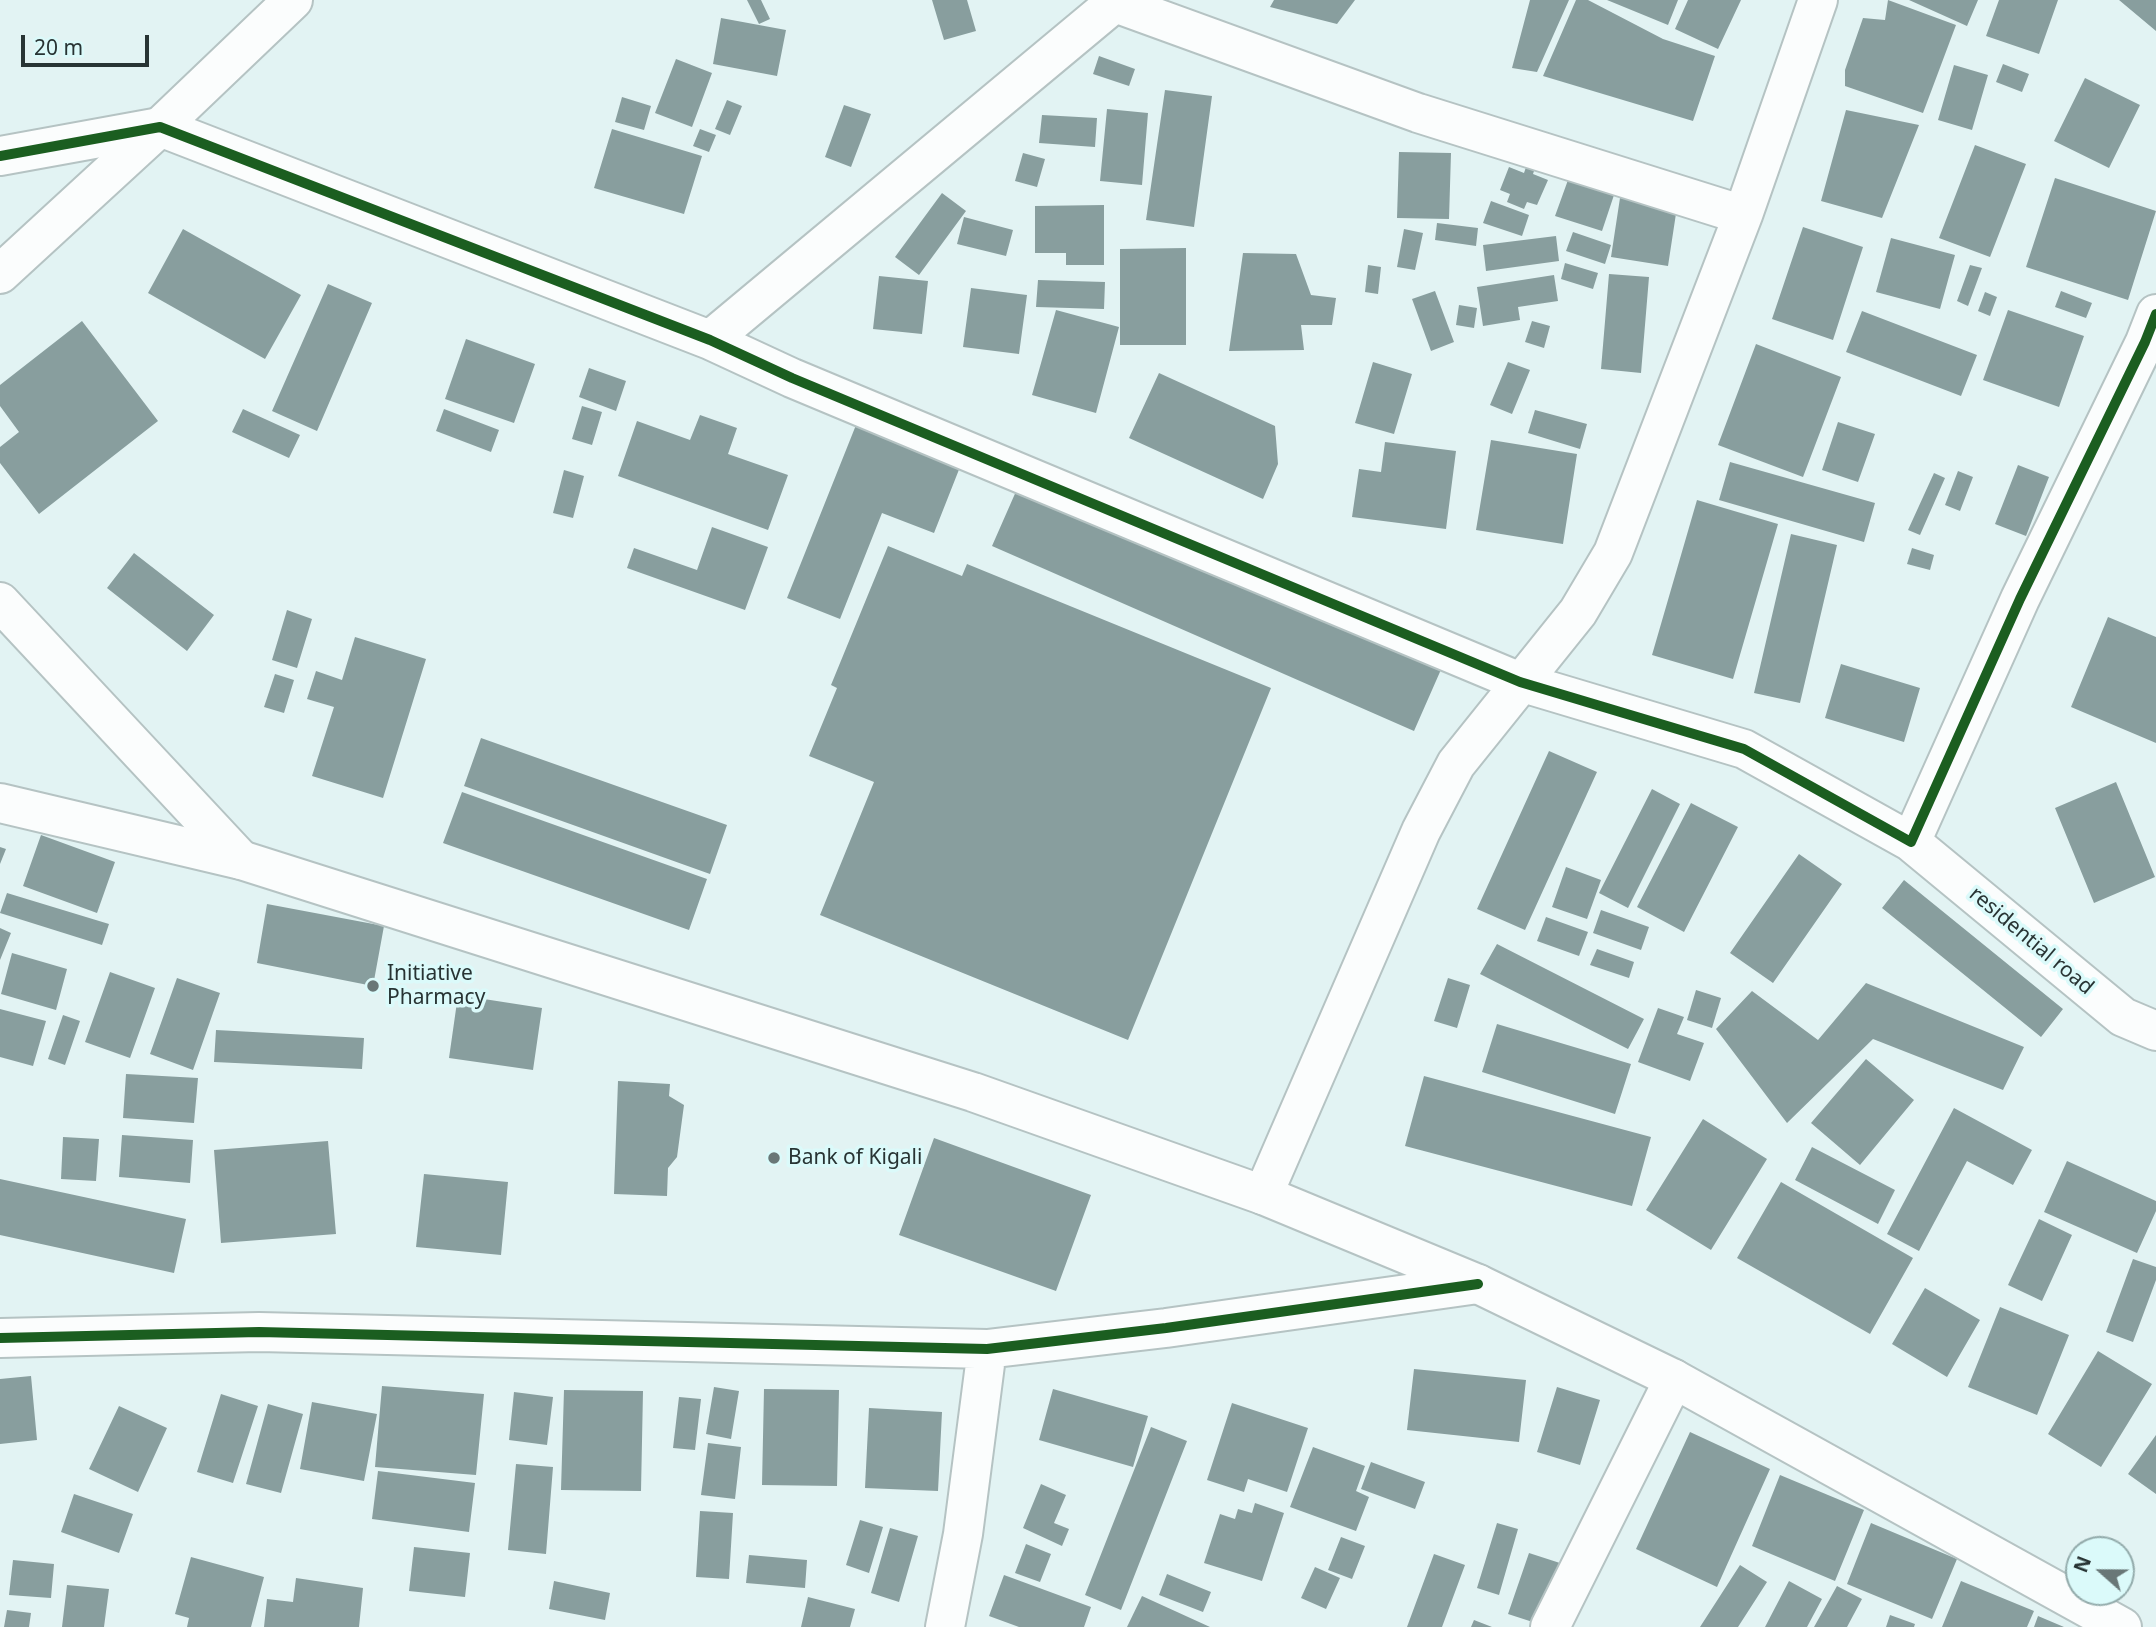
<!DOCTYPE html>
<style>
body{margin:0}
#map{position:relative;width:2156px;height:1627px;overflow:hidden;background:#e2f3f3;font-family:"Noto Sans",sans-serif}
canvas{display:block}
.north{position:absolute;left:2065px;top:1536px;width:70px;height:70px;box-sizing:border-box;background:#dbfafa;border:2px solid #93abab;border-radius:50%;rotate:291deg;font-size:19px;font-weight:700;line-height:28px;text-align:center;color:#283434}
.north::after{content:'';display:block;margin:auto;width:24px;height:32px;background:#697777;clip-path:polygon(50% 0,100% 100%,50% 72%,0 100%)}
.scale{position:absolute;left:21px;top:35px;width:128px;height:32px;box-sizing:border-box;border:4px solid #283434;border-top:0;padding-left:9px;font-size:21px;line-height:24px;white-space:nowrap;color:#283434;-webkit-text-stroke:5px #dbfafa;paint-order:stroke}
</style>
<div id="map">
<canvas width="2156" height="1627"></canvas>
<div class="north">N</div>
<div class="scale">20 m</div>
</div>
<script>
const ctx = document.querySelector('canvas').getContext('2d');
ctx.lineJoin = 'round';
function fill(path, color) {
  ctx.fillStyle = color;
  ctx.fill(path, 'evenodd');
}
function trace(path, color, width, dash) {
  ctx.strokeStyle = color;
  ctx.lineWidth = width;
  ctx.lineCap = dash ? 'butt' : 'round';
  ctx.setLineDash(dash || []);
  ctx.stroke(path);
}
function write(font, color, halo, rows, align = 'center') {
  ctx.font = font + ' "Noto Sans",sans-serif';
  ctx.lineWidth = 7;
  ctx.setLineDash([]);
  ctx.textBaseline = 'middle';
  ctx.strokeStyle = halo;
  ctx.fillStyle = color;
  for (const [text, x, y, turn = 0] of rows) {
    ctx.save();
    ctx.translate(x, y);
    ctx.rotate((+turn || 0) * Math.PI / 180);
    ctx.textAlign = isNaN(turn) ? turn : align;
    if (halo) ctx.strokeText(text, 0, 0);
    ctx.fillText(text, 0, 0);
    ctx.restore();
  }
}
const building = new Path2D(`
 M747,0H761L770,19L759,24Z
 M932,0H967L976,31L944,40Z
 M1274,0H1355L1337,24L1270,7Z
 M1530,0H1569L1537,72L1512,68Z
 M1576,0H1588L1663,39L1715,56L1693,121L1543,76Z
 M1607,0H1678L1668,25Z
 M1688,0H1741L1718,49L1675,29Z
 M1888,0L1956,25L1923,113L1845,86V70L1863,18L1885,20Z
 M1909,0H1978L1967,26Z
 M1999,0H2058L2039,54L1986,36Z
 M2119,0H2156V31Z
 M721,18L786,30L777,76L713,64Z
 M1099,56L1135,69L1129,86L1093,74Z
 M676,59L712,73L692,127L655,113Z
 M2003,64L2029,74L2022,92L1996,82Z
 M1954,65L1988,75L1972,130L1938,120Z
 M2085,78L2140,105L2109,168L2054,141Z
 M1165,90L1212,96L1194,227L1146,220Z
 M622,97L651,106L644,130L615,122Z
 M727,100L742,106L730,135L715,129Z
 M844,105L871,114L851,167L825,157Z
 M1107,109L1148,113L1142,185L1100,181Z
 M1846,110L1919,125L1882,218L1821,201Z
 M1042,115L1097,118L1095,147L1039,143Z
 M612,129L702,156L684,214L594,188Z
 M700,129L716,135L709,152L693,146Z
 M1975,145L2026,164L1990,257L1939,238Z
 M1399,152L1451,153L1449,219L1397,218Z
 M1023,153L1045,159L1037,187L1015,181Z
 M1527,164L1535,168L1533,174L1548,180L1537,205L1527,202L1524,209L1507,202L1510,194L1500,190L1509,167L1524,173Z
 M2055,178L2156,211L2128,300L2026,267Z
 M1568,180L1614,195L1602,231L1555,216Z
 M942,193L966,211L919,275L895,257Z
 M1620,198L1677,207L1668,266L1611,257Z
 M1491,201L1529,215L1522,236L1483,223Z
 M1104,205V265H1066V253H1035V206Z
 M964,217L1013,230L1006,256L957,244Z
 M1437,223L1478,228L1476,246L1435,240Z
 M1803,227L1863,247L1833,340L1772,319Z
 M183,229L301,295L265,359L148,293Z
 M1404,229L1423,233L1415,270L1397,267Z
 M1573,232L1611,245L1605,264L1566,251Z
 M1556,236L1559,261L1486,271L1483,245Z
 M1891,238L1955,255L1940,309L1876,292Z
 M1186,248V345H1120V249Z
 M1243,253L1296,254L1311,295L1336,298L1332,325H1301L1304,350L1229,351Z
 M1565,263L1598,273L1593,289L1561,279Z
 M1368,265L1381,267L1378,294L1365,292Z
 M1970,265L1982,268L1968,306L1957,301Z
 M1609,274L1649,277L1641,373L1601,369Z
 M1554,275L1558,301L1518,307L1520,320L1483,326L1477,287Z
 M879,276L928,281L922,334L873,329Z
 M1038,280L1105,282L1104,309L1036,307Z
 M328,284L372,303L317,431L272,411Z
 M971,288L1027,295L1019,354L963,347Z
 M1435,291L1454,342L1431,351L1412,299Z
 M2061,291L2092,303L2086,318L2055,307Z
 M1985,292L1997,297L1990,316L1978,311Z
 M1459,305L1477,308L1474,328L1456,325Z
 M1056,310L1119,327L1096,413L1032,395Z
 M2008,310L2084,336L2059,407L1983,380Z
 M1862,311L1977,355L1961,396L1846,352Z
 M82,321L158,421L39,514L0,463V447L19,432L0,406V385Z
 M1532,321L1550,326L1544,348L1525,342Z
 M466,339L535,364L514,423L445,399Z
 M1756,344L1841,377L1803,477L1718,445Z
 M1373,362L1412,374L1394,434L1355,423Z
 M1508,362L1530,370L1512,414L1490,405Z
 M589,368L626,381L616,411L579,397Z
 M1159,373L1275,426L1278,464L1263,499L1129,438Z
 M582,406L602,412L592,445L572,439Z
 M243,409L300,435L289,458L232,432Z
 M444,409L499,430L491,452L436,431Z
 M1535,410L1587,424L1580,449L1528,433Z
 M700,415L737,428L728,454L788,475L768,530L618,476L637,421L690,440Z
 M1838,422L1875,434L1858,482L1822,470Z
 M856,425L960,467L934,533L882,513L840,619L787,598Z
 M1491,440L1577,454L1563,544L1476,530Z
 M1385,442L1456,451L1446,529L1352,517L1359,469L1381,472Z
 M1730,462L1875,503L1864,542L1719,500Z
 M2018,465L2049,477L2026,536L1995,524Z
 M564,470L584,476L573,518L553,513Z
 M1958,471L1973,477L1960,511L1945,505Z
 M1934,473L1945,478L1920,535L1908,530Z
 M1021,480L1443,665L1414,731L992,546Z
 M1697,500L1778,524L1733,679L1652,655Z
 M712,527L768,547L745,610L627,568L634,548L697,570Z
 M1791,534L1837,545L1800,703L1754,693Z
 M888,546L962,576L967,564L1271,688L1128,1040L820,915L874,782L809,756L837,688L831,685Z
 M1912,548L1934,555L1930,570L1907,564Z
 M134,553L214,615L187,651L107,588Z
 M287,610L312,619L297,668L272,660Z
 M2108,617L2156,637V743L2071,707Z
 M355,637L426,659L383,798L312,776L334,707L307,699L316,671L342,680Z
 M1841,664L1920,688L1904,742L1825,718Z
 M275,674L294,680L284,713L264,707Z
 M481,738L727,825L710,874L464,786Z
 M1549,751L1597,772L1525,930L1477,909Z
 M2116,782L2155,877L2094,903L2055,808Z
 M1652,789L1680,804L1628,908L1599,893Z
 M462,792L707,879L689,930L443,843Z
 M1691,803L1738,827L1684,932L1637,907Z
 M41,835L115,862L97,913L23,886Z
 M0,847L6,849L0,864Z
 M1799,854L1842,884L1773,983L1730,953Z
 M1566,867L1601,880L1587,919L1552,907Z
 M1904,880L2063,1009L2041,1037L1882,908Z
 M7,893L109,924L102,945L0,913Z
 M267,904L384,926L373,986L257,963Z
 M1601,910L1649,927L1641,950L1593,933Z
 M1546,917L1588,932L1579,956L1537,941Z
 M0,928L11,933L0,960Z
 M1497,944L1644,1019L1628,1049L1480,974Z
 M1597,949L1634,962L1629,978L1590,965Z
 M12,953L67,969L56,1010L1,994Z
 M110,972L155,988L130,1058L85,1042Z
 M177,978L220,993L193,1070L150,1054Z
 M1448,978L1470,985L1457,1028L1434,1021Z
 M1866,983L2024,1047L2003,1090L1873,1039L1787,1123L1716,1029L1752,991L1818,1040Z
 M1696,990L1721,998L1712,1028L1687,1020Z
 M458,995L542,1008L533,1070L449,1058Z
 M1658,1008L1684,1017L1677,1034L1704,1043L1690,1081L1638,1062Z
 M0,1009L46,1021L33,1066L0,1057Z
 M63,1015L80,1021L65,1065L48,1059Z
 M1497,1024L1631,1064L1615,1114L1482,1072Z
 M216,1030L364,1038L362,1069L214,1062Z
 M1866,1059L1914,1100L1860,1165L1811,1123Z
 M126,1074L198,1078L194,1123L123,1118Z
 M1424,1076L1651,1137L1632,1206L1405,1146Z
 M618,1081L670,1084L669,1096L684,1105L677,1157L668,1168L667,1196L614,1194Z
 M1954,1108L2032,1150L2013,1185L1967,1161L1919,1251L1887,1234Z
 M1703,1119L1767,1159L1711,1250L1646,1210Z
 M122,1135L193,1140L190,1183L119,1177Z
 M63,1137L99,1139L96,1181L61,1179Z
 M934,1138L1091,1195L1056,1291L899,1235Z
 M328,1141L336,1234L221,1243L214,1150Z
 M1812,1147L1895,1190L1878,1224L1795,1180Z
 M2067,1161L2156,1201V1211L2137,1253L2044,1212Z
 M424,1174L508,1182L501,1255L416,1247Z
 M0,1179L186,1219L174,1273L0,1235Z
 M1781,1182L1913,1258L1870,1334L1737,1258Z
 M2039,1219L2072,1235L2042,1301L2008,1285Z
 M2133,1259L2156,1267V1280L2133,1342L2106,1332Z
 M1925,1288L1980,1320L1947,1377L1892,1344Z
 M2000,1307L2069,1335L2037,1415L1968,1387Z
 M2098,1351L2152,1384L2101,1467L2048,1434Z
 M1414,1369L1526,1380L1519,1442L1407,1430Z
 M31,1376L37,1440L0,1444V1379Z
 M382,1386L484,1394L476,1475L375,1467Z
 M714,1387L739,1391L731,1439L706,1434Z
 M1557,1387L1600,1400L1580,1465L1537,1452Z
 M764,1389L839,1390L837,1486L762,1485Z
 M1053,1389L1148,1416L1133,1467L1039,1440Z
 M564,1390L643,1391L641,1491L561,1490Z
 M514,1392L553,1397L547,1445L509,1440Z
 M221,1394L258,1406L233,1483L197,1472Z
 M679,1397L701,1399L695,1450L673,1448Z
 M312,1402L377,1414L364,1481L300,1469Z
 M1232,1403L1308,1428L1287,1492L1248,1479L1244,1492L1207,1480Z
 M268,1404L303,1414L281,1493L246,1484Z
 M119,1406L167,1428L138,1492L89,1469Z
 M869,1408L942,1412L938,1491L865,1488Z
 M1151,1427L1187,1441L1121,1610L1085,1595Z
 M1690,1432L1770,1469L1717,1587L1636,1549Z
 M2156,1435V1494L2128,1474Z
 M708,1443L741,1447L735,1499L701,1495Z
 M1313,1447L1365,1466L1356,1491L1369,1497L1356,1531L1290,1507Z
 M1371,1462L1425,1482L1415,1509L1361,1489Z
 M516,1464L553,1467L546,1554L508,1550Z
 M378,1471L475,1483L469,1532L372,1519Z
 M1780,1475L1864,1510L1835,1581L1752,1546Z
 M1041,1484L1066,1495L1054,1523L1069,1529L1062,1546L1023,1528Z
 M74,1494L133,1514L119,1553L61,1532Z
 M1255,1503L1284,1513L1262,1581L1204,1563L1220,1514L1235,1519L1238,1509L1252,1513Z
 M700,1511L733,1513L729,1579L696,1577Z
 M860,1520L883,1527L869,1573L846,1565Z
 M1497,1523L1518,1529L1499,1595L1477,1588Z
 M1871,1523L1957,1559L1932,1619L1847,1584Z
 M890,1528L918,1536L899,1602L871,1593Z
 M1341,1537L1365,1546L1352,1579L1328,1570Z
 M1026,1544L1051,1554L1040,1582L1015,1573Z
 M414,1547L470,1553L465,1597L409,1591Z
 M1529,1553L1563,1564L1542,1625L1508,1614Z
 M1434,1554L1465,1565L1442,1627H1407Z
 M749,1555L807,1560L805,1588L746,1583Z
 M191,1557L264,1577L251,1627H187L189,1618L175,1614Z
 M13,1560L54,1564L51,1598L9,1595Z
 M1740,1565L1767,1582L1738,1627H1700Z
 M1315,1567L1340,1578L1326,1609L1301,1598Z
 M1167,1574L1211,1592L1203,1612L1159,1595Z
 M1004,1575L1091,1607L1084,1627H1019L989,1616Z
 M296,1578L363,1588L359,1627H264L267,1599L293,1602Z
 M554,1581L610,1593L605,1620L549,1609Z
 M1789,1581L1822,1599L1807,1627H1765Z
 M1961,1581L2034,1611L2027,1627H1942Z
 M67,1585L109,1589L104,1627H62Z
 M1837,1586L1862,1599L1847,1627H1814Z
 M1142,1596L1210,1627H1127Z
 M808,1597L855,1609L850,1627H801Z
 M7,1610L31,1613L29,1627H4Z
 M1890,1615L1915,1624L1914,1627H1886Z
 M2038,1616L2064,1627H2034Z
 M1474,1620L1492,1627H1471Z`);
const minor = new Path2D(`
 M1115,3L1418,113L1743,215
 M0,156L160,127L710,340L792,378L1520,682L1744,749L1911,842L2020,599L2145,342L2156,314
 M710,340L1118,0
 M0,602L241,860
 M1911,842L2123,1017L2156,1031
 M1263,1195L1421,831L1456,764L1578,612L1613,553L1743,215L1818,0
 M0,1338L259,1332L987,1349L1166,1328L1478,1284
 M945,1627L963,1534L987,1349
 M1550,1627L1674,1379`);
const tertiary = new Path2D(`
 M0,274L160,127L293,0`);
const secondary = new Path2D(`
 M0,803L241,860L973,1092L1263,1195L1478,1284L1674,1379L2122,1627`);
const cycleway = new Path2D(`
 M0,156L160,127L710,340L792,378L1520,682L1744,749L1911,842L2020,599L2145,342L2156,314
 M0,1338L259,1332L987,1349L1166,1328L1478,1284`);
const markers = [
 [373,986,7,"#697777"],
 [774,1158,7,"#697777"]
];
const streetNames = [
 ["residential road",2031,941,40]
];
const poiNames = [
 ["Initiative",387,974],
 ["Pharmacy",387,998],
 ["Bank of Kigali",788,1158]
];
fill(building, '#889e9e');
trace(minor, '#b5c3c3', 42);
trace(tertiary, '#b5c3c3', 42);
trace(secondary, '#b5c3c3', 42);
trace(minor, '#fbfdfd', 38);
trace(tertiary, '#fbfdfd', 38);
trace(secondary, '#fbfdfd', 38);
trace(cycleway, '#1b5e20', 10);
for (const [x, y, r, color] of markers) {
  const dot = new Path2D();
  dot.arc(x, y, r, 0, 2 * Math.PI);
  ctx.fillStyle = color;
  ctx.fill(dot);
  trace(dot, '#dbfafa', 2.5);
}
write('21px', '#283434', '#dbfafa', streetNames);
write('21px', '#283434', '#dbfafa', poiNames, 'left');
</script>
